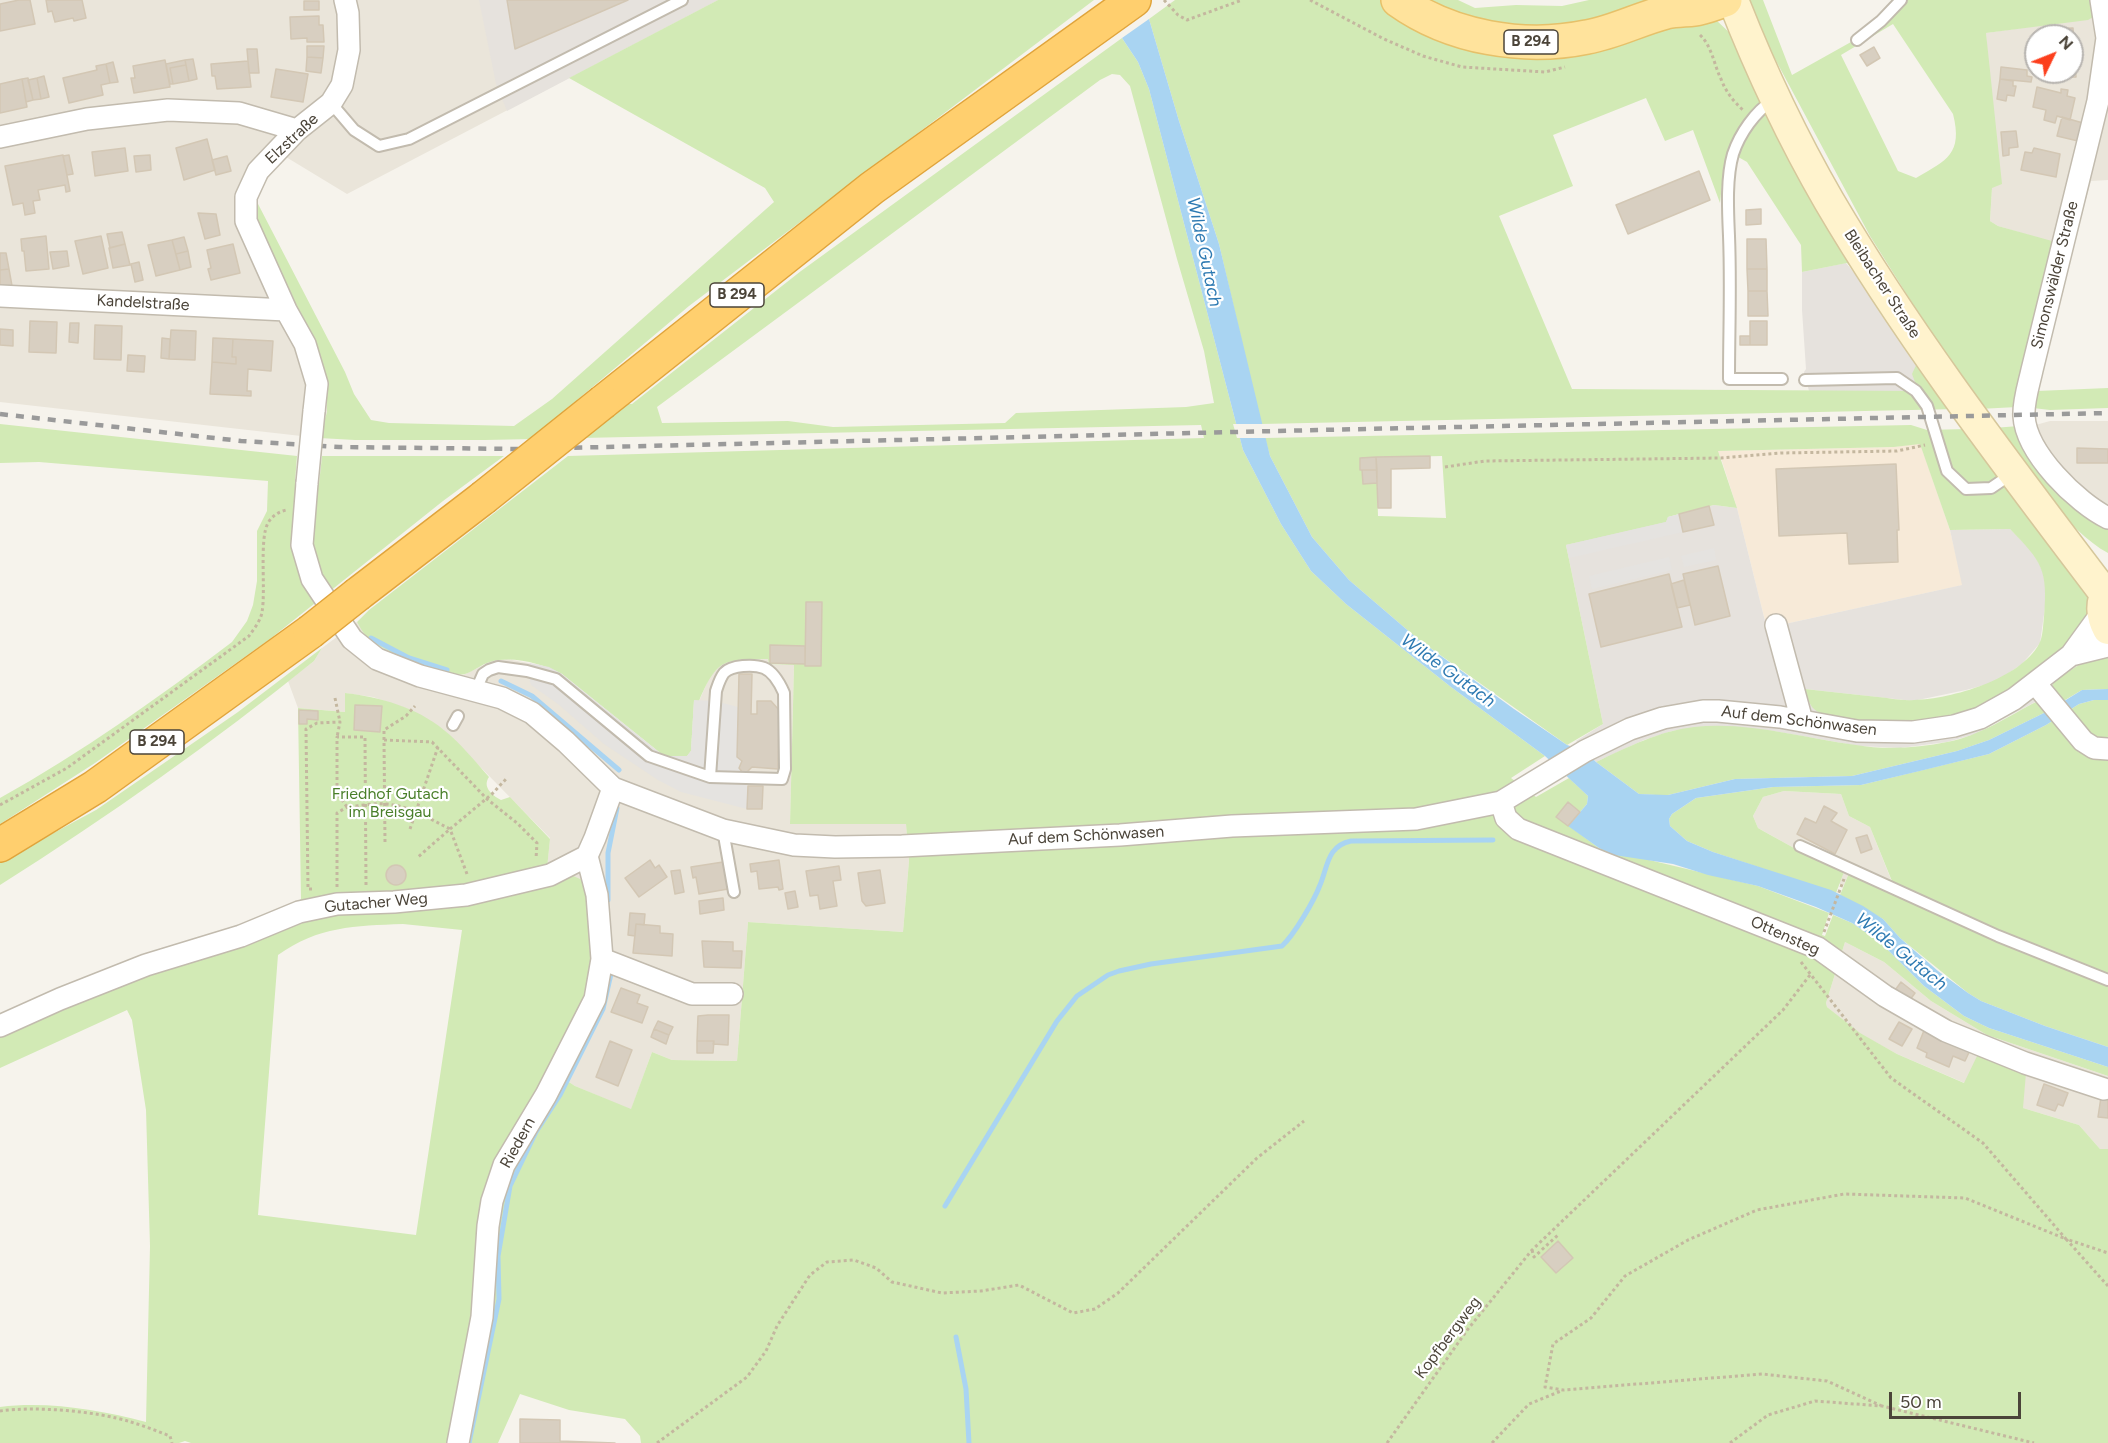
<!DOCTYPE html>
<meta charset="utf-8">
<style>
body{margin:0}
#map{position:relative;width:2108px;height:1443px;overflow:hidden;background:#f6f3ec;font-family:Figtree,sans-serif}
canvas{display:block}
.north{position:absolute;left:2024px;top:24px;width:60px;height:60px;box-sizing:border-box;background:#fff;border:2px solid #b7b4b0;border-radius:50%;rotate:47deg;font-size:16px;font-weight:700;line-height:24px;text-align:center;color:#4b4439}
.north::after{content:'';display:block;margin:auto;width:21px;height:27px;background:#fc3f1d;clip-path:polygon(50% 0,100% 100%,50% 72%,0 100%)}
.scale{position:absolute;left:1889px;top:1392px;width:132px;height:27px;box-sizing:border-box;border:3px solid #4b4439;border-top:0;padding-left:8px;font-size:18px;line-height:21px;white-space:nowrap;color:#4b4439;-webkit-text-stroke:4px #fff;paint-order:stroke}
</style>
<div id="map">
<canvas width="2108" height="1443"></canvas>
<div class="north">N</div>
<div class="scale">50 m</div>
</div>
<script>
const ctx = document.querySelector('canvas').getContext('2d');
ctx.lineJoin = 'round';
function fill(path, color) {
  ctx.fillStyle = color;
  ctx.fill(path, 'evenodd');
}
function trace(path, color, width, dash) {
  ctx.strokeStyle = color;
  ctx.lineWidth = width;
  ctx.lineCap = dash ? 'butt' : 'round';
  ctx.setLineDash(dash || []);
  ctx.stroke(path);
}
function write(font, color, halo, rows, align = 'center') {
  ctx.font = font + ' Figtree,sans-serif';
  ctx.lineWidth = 4.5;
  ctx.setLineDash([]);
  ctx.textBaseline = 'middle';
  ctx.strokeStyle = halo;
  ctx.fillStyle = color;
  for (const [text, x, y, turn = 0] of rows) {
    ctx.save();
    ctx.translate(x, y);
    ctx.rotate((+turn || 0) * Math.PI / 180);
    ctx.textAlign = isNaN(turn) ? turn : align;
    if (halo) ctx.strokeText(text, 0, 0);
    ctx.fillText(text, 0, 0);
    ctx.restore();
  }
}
const residential = new Path2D(`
 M0,0H718L347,194L286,157L274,168L261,190L257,202L317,349L326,377L327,412L319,438L0,402Z
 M2108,0V180L2091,181L2075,240L2017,407L2052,242L1998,226L1990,221L1992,188L1986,33L2034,26ZM2036,36H2072V72H2036Z
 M2050,421H2108V527L2096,521L2032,426Z
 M357,622L367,637L375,643L418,665L463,675L490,662L507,659L549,667L664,756H687L691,751L694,700L699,701L710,676L723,663L732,660L769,659V664L794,665L790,824H906L909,861L903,932L748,922L737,1061L672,1060L652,1052L631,1110L575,1086L549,1069L568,876L547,869L550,838L444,730L411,710L373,697L345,693V712L298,708L288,681L314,661L322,648Z
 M1784,791L1841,794L1849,816L1870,827L1898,897L1849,873L1844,885L1839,884L1844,872L1794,848L1758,828L1753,816L1763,797Z
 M1845,942L1884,962L1931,1001L1987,1035L2108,1076V1149H2100L2079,1125L2023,1108L1897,1054L1860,1034L1827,1007L1826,1003Z`);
const commercial = new Path2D(`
 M1920,443L1950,530L1963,585L1785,624L1766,625L1737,508L1721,458L1717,451L1894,447Z`);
const industrial = new Path2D(`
 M479,0H718L507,111L496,84Z
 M1846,263L1873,295L1918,361L1916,391H1809L1804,372L1806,369L1802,310V272Z
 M1714,505L1737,508L1766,625L1785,624L1962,585L1950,530L2010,529L2034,553L2045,576L2046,600L2040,643L2022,664L2006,675L1988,684L1966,690L1913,701L1805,689L1882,723L2104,654L2037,701L1976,734L1947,742L1900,748L1859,746L1773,731L1717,726L1672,731L1644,740L1596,762L1576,741L1603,724L1566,545Z`);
const green = new Path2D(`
 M718,0H1094L689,306L577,400L632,404L801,271L1122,38L1138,62L1149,89L1243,450L1281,524L1311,571L1346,604L1451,687L1545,756L1511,778L1536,797L1569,778L1588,796L1587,804L1580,812L1568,803L1557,817L1599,848L1758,886L1829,913L1822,935L1825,936L1833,915L1852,923L1880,942L1924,986L1964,1016L1989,1028L2108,1067V1076L1987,1035L1931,1001L1884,962L1845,942L1826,1003L1827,1007L1860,1033L1897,1054L1964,1083L1978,1054L2026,1073L2023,1108L2079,1125L2100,1149H2108V1443H641L640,1436L625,1419L569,1410L520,1394L498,1443H191L185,1441L179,1443H0V1407C48,1401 100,1410 146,1422L150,1246L146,1110L132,1020L127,1010L0,1068V1016L235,931L292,906L301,899L298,708L345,712V693C380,697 416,707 444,730C460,743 475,761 489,777C482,787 492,795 501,800L510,797L550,839L547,869C560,873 577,875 586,883C589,904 594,927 594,948C593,993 570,1030 549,1069L575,1086L631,1109L652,1052L672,1060L737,1061L748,922L903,932L909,861L906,824H790L794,665L769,664L768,659C724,660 718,657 699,701H694L691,751L687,756H664L562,674C543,664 512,655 490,662C482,664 474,671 465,674C449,679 379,650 367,637C363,633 360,627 357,622L369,610L568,456L1204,438L1201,425L485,440H355L319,438L327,412L326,377L317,349L256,217L257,202L345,372L354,394L371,420L389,423L514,426L552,399L774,202L765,188L569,78ZM1112,74L1120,75L1130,86L1177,259L1204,351L1214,403L1186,407L1016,413L1005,423L833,427L788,421L662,423L657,407L1100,80ZM403,924L462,930L416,1235L258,1215L278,955C319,926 354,926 403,924Z
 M1175,0H1380L1443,34L1715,19L1732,35L1958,409L1261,424L1219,244L1179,121L1149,19ZM1646,98L1665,141L1693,130L1720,203L1724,166L1733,154L1747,162L1801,245L1802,272L1847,263L1873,295L1918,361L1912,374L1915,382V391L1572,389L1499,216L1573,186L1553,135Z
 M1408,0H1458L1475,8L1516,5L1562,6L1589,0H1658L1625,19L1491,31Z
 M1748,0H1763L1792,75L1851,42L1879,19L1895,0H2093L2095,16L2088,20L1986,33L2002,184L1992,188L1990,221L1998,226L2052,241L2017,407L1979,409L1870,236L1759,29ZM1893,24L1953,114C1963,154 1947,160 1916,178L1898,171L1841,55Z
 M2108,388V408L2050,410L2033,408L2037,391Z
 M0,424L297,456L295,482L319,484L322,456H504L443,501L270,639L95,763L0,824V798C81,753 158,698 232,642L247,621L253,605L257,581V531L267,511L268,481L39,462L0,463Z
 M1911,425L1927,430L1967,429L2086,591C2088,598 2090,606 2089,614C2081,644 2000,702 1971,711C1960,715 1947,720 1936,721C1912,725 1832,725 1814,709C1809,705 1807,695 1805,689C1829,692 1853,694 1878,697C1889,698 1902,701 1914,700C1952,699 2020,679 2039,644C2043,637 2043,625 2044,617C2048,569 2042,562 2010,529L1950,530L1920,444L1894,447L1718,451L1737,508L1714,505L1668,517L1666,522L1566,545L1603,724L1567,745L1419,640L1349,580L1312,537L1270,456L1265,438ZM1442,456L1446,518L1378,516L1377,483L1363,484L1361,458Z
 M2019,426L2108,527V553C2067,531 2023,465 1993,428Z
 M322,648L314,661C214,742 109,816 0,885V862L96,810L238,712Z
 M2108,654V689L2082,690L2060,703L2051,691L2054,681L2093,656Z
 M2094,700H2108V1047L2045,1026L1981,1001L1968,993L1900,938L1883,919L1840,895L1849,873L1898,896L1870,827L1849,816L1841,794L1784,791L1763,797L1753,816L1758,828L1765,832L1794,848L1844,872L1836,893L1713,852L1687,841L1670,826L1669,819L1672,814L1696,798L1773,787L1861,785L1989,754L2046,725L2079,704Z
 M2038,701L2048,711L1989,740L1957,751L1852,776L1735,779L1668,795H1656L1639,794L1596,762C1628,747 1659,731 1694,727C1748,721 1803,738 1856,745C1885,750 1918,748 1947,742C1980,736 2008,716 2038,701Z`);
const parking = new Path2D(`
 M1679,514L1683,532L1569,558L1566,545L1666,522L1668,517Z
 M1714,548L1716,560L1684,567L1681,556Z
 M1669,557L1672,570L1592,589L1589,576Z
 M530,663L549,667L562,674L664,756H687L691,751L694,700L715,701L738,707L737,757L742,761L739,764L740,771L747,772V809L681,792L658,780L604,744L558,704L531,685L527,671Z`);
const water = new Path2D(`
 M1149,19L1179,121L1219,244L1270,456L1312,537L1349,580L1419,640L1514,709L1567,745L1585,751L1596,762L1639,794L1668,795L1735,779L1852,776L1957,751L1989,740L2048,711L2082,690L2108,689V700H2094L2079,704L2046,725L1989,754L1924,770L1861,785L1773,787L1696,798L1672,814L1669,819L1670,826L1687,841L1713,852L1831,890L1863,906L1883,919L1900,938L1938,971L1968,993L1981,1001L2045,1026L2108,1047V1067L1989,1028L1964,1016L1924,986L1880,942L1852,923L1816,907L1758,886L1708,875L1673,864L1614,855L1599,848L1568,826L1587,804L1588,796L1545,756L1451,687L1346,604L1311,571L1281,524L1243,450L1149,89L1138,62L1122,38Z`);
const pier = new Path2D(`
 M1233,424H1264L1268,438H1237Z`);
const stream = new Path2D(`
 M371,638L409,658L447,670
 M501,681L532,696L619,770
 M608,900V853L617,808
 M945,1206L1057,1021L1077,996L1108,975L1119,971L1151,964L1282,946C1294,935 1314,901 1320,885C1328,866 1327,846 1351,841L1493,840
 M956,1337L966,1389L969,1443
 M469,1443L499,1299L498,1256L510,1186L536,1132L560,1095L603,1009L611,974`);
const building = new Path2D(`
 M19,0H30L35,24L0,31V4Z
 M46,0H82L86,18L74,21L73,18L55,22L52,11L48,12Z
 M507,0H628L515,49Z
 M304,1H319V10H304Z
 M319,16V25H323L324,42H307V38L291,39L290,17Z
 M2073,28L2076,77L2049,78V72H2072V36H2047L2046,29Z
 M307,46H324L323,58L307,57Z
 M1874,47L1880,58L1867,66L1860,55Z
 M247,49H257L259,73H249Z
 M307,57L323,58L321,73L306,71Z
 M193,59L197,79L189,81L185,60Z
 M165,60L170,87L134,93L131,78H135L133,66Z
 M185,60L186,65L170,68L173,84H170L166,64Z
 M248,61L251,87L217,89L215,76H212L211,64Z
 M113,62L118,82L110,83L106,64Z
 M106,64L110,83L101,85L103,95L69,103L63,78L97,70L96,66Z
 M186,65L189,81L173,84L170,68Z
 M2001,67L2027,70V76L2032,77L2031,82L2000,79Z
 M276,69L308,74L303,102L271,97Z
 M44,76L49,97L41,99L37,78Z
 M28,78L33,100L26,102L22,79Z
 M37,78L41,99L33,100L28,80Z
 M22,79L27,107L0,113V84Z
 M2000,79L2013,81V86H2016L2014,96L2007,95L2006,101L1997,99Z
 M2037,87L2061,93V89L2068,90L2067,96L2075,98L2070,120L2057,116L2055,123L2044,120L2046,110L2033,107Z
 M2062,117L2083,123L2078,141L2057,136Z
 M2016,131L2018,147L2009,148V155L2003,156L2001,132Z
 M207,139L215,170L184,180L176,148Z
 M125,148L128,171L95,176L92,152Z
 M2034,148L2060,154L2056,177L2021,170L2025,152L2032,153Z
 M63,155L70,191L66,192L65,185L38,190L40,200L33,201L35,213L25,215L23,203L13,205L5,166Z
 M69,155L73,174L67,175L63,156Z
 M150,155L151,170L136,172L134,156Z
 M227,156L231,171L216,175L212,160Z
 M1699,171L1710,200L1628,234L1616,205Z
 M1761,209V224L1746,225V210Z
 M198,213L216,214L220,235L205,239Z
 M122,232L125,244L110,248L107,234Z
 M46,236L49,269L26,271L24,251H22L21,239Z
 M101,236L108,268L83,274L75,241Z
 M184,237L188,251L176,254L172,240Z
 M1747,239H1766L1767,269H1747Z
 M172,240L180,270L156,276L148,245Z
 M125,244L130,265L113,268L109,248Z
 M233,244L240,273L211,280L208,269L211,268L207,250Z
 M67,251L69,266L53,269L50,252Z
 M188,251L191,267L180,270L176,254Z
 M0,253H6L9,269L0,270Z
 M139,262L143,280L135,282L131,264Z
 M9,269L12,286L0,287V270Z
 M1747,269H1767V291H1748Z
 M1748,291H1767L1768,316H1748Z
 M30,321L57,322L56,353L29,352Z
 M1750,321H1767V345H1750Z
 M70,323H79L78,343L69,342Z
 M95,325L122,326L121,360L94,359Z
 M0,329L13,330V346L0,345Z
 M171,330L196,331L195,360L169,359Z
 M1740,336H1750V345H1740Z
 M162,338L170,339L169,359L161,358Z
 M213,338L233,339L232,357H236V364L212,362Z
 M233,339L273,341L271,371L248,369L247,391H251V396L210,394L212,362L236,364V357H232Z
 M128,355L145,356L144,372L127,371Z
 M2077,448L2108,449V463H2077Z
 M1430,456V468L1391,469V508H1378L1376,457Z
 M1376,457L1377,470H1360V458Z
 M1896,464L1899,530H1897L1898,562L1849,564L1847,533L1779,536L1776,469Z
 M1362,470H1377V483L1363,484Z
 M1709,506L1714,525L1683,532L1679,514Z
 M1718,566L1730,616L1695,625L1683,574Z
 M1669,574L1682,627L1601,647L1589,594Z
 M1684,580L1690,605L1677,608L1671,584Z
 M806,602H822L821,666H805Z
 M770,645L805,646V664L770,663Z
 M739,674H752L751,714H757V701H771L779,710L778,769L752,767L747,772L743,773L739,768L742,761L737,757Z
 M355,705L382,706L380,732L354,730Z
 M299,710L318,711V720L307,719V724H299Z
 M748,786H763L762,809H747Z
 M1568,802L1580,812L1568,826L1556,817Z
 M1824,806L1837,813L1831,821L1847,830L1835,854L1797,834L1805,818L1816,823Z
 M1867,835L1872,849L1861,853L1856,838Z
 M650,860L655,868L659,865L667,877L639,897L625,878Z
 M779,860L783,889L779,890L778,887L759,889L757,871L751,872L750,864Z
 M723,862L728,889L699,894L696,877L693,878L691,867Z
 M386 875a10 10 0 1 1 20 0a10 10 0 1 1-20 0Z
 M839,866L841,880L833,881L837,906L820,909L818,895L810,896L806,871Z
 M680,870L684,892L675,894L671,871Z
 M880,870L885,903L866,906L862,901L858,873Z
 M795,891L798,907L788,909L785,893Z
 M723,898L724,910L700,914L699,901Z
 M630,913L645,914L644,925L636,924L635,936L628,935Z
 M636,924L660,926V933L673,934L672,956L633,953Z
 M702,941L733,942V951H742L741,968L704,967Z
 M1901,982L1915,993L1907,1004L1893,993Z
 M621,988L640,995L637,1003L648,1007L642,1023L611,1012Z
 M708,1015H729L728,1045L713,1044L714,1041H697L698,1016Z
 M658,1021L673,1027L669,1035L654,1029Z
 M1899,1022L1912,1029L1902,1046L1889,1039Z
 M1925,1028L1971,1048L1965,1061L1953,1056L1949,1067L1926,1057L1927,1053L1917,1048Z
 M654,1029L669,1035L666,1044L651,1037Z
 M610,1041L632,1050L618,1086L596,1077Z
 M697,1041H714L713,1053H697Z
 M2044,1084L2068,1093L2063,1106L2058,1104L2055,1111L2037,1105Z
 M2101,1097L2108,1098V1118L2098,1117Z
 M1558,1241L1573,1258L1556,1273L1541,1257Z
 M520,1419L560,1420V1441L615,1443H520Z`);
const path = new Path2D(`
 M1164,0L1178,15L1187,20L1242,0
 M1310,0L1384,39L1423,56L1462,67L1545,72L1565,67
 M1700,35C1712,46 1714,65 1721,79C1726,92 1733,101 1744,111
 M1445,467L1485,461L1721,458L1781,453L1897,451L1925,445
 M335,698L340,722
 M384,740V730L406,716L415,706
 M0,805L67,768L249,636C254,629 261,620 262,612C266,590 259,539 268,523C272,516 278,512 286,510
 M410,829L438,747
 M385,842L384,740L432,742L487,799L517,823L537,843L536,859
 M467,874L450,829L492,794L506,779
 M366,885L365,737H337V793L347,807C359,806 373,803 385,804C408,805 430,819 450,829L418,857
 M337,887V813L347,807
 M312,889H308L306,729L317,723L340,722L337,737
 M1824,932L1844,879
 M1801,962L1891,1078L1983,1143L2066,1239L2108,1253
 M1532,1250L1534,1257L1559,1234
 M1882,1406L1827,1381L1762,1374L1563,1390L1545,1387L1553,1344L1591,1318L1625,1276L1688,1240L1757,1210L1844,1194L1965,1198L2066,1239L2108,1286
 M0,1411C36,1406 96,1411 131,1422C144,1426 157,1431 170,1436L172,1443
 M657,1443L747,1377L766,1351L777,1326L810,1275L827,1262L854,1260L876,1268L892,1282L942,1293L981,1291L1019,1285L1073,1313L1095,1309L1118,1293L1257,1158L1304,1121
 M1387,1443L1468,1329L1532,1250L1783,1010L1810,975
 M1492,1443L1529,1404L1561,1391
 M1730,1443L1768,1415L1815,1401L1882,1406L2034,1443`);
const lane = new Path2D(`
 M1857,40L1881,21L1901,0
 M1773,100C1755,112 1740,133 1733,154C1726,178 1728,212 1729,236C1731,284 1729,331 1729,379H1782
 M331,103L354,130L379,146L409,139L682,0
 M1805,380L1897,378L1916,391L1927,406L1947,471L1966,489L1991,488L2013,473
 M476,690L483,674L489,670L498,667L527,671L556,679L649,756L710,777L782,779L785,769L784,693C780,684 774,672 764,668C754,664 731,665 724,673C720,678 718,685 716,691L710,777
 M453,725L458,716
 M723,830L734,892
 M1800,846L1998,936L2108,980`);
const street = new Path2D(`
 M2101,0L2107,38L2098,101L2032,370C2029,384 2023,402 2024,416C2026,453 2077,503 2108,518
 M0,137L87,119L168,110L239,113L297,130
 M0,296L286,310
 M314,411L317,384L305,344L286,310L246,221V197L258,171L297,130L331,103L342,85L349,50L348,13L345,0
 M307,483L302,545L312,579L352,639L377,659L420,676L502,698L532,713L566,742L613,788L723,830L794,845L835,847L902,846L1120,835L1232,826L1416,819L1501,802L1585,751L1630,729L1663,718L1703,711H1718L1780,717L1857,731L1913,732L1954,726L1980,718L2014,699L2071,655L2103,611
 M1776,625L1802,721
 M2071,655L2108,646
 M2035,683L2083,741L2094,748L2108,749
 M1501,802L1506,818L1518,829L1818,948L1885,996L1946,1031L2025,1063L2104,1089
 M602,959L692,994H732
 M0,1026L60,999L146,965L241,936L299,912L337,904L394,902L466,895L550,875L587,856L595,838L613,788
 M458,1443L482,1317L488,1226L492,1201L504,1165L546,1095L595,999L602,959L597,895L587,856`);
const secondary = new Path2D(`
 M1733,0C1760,69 1792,137 1829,201C1910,339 2009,467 2105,594
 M2108,589C2100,602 2101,616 2108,629`);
const primary = new Path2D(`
 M1398,0C1451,38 1524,50 1587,37C1615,32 1639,19 1666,12C1675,10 1685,10 1694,9C1704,8 1715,3 1725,0`);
const highway = new Path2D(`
 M603,402L872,188L1134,0
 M358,594L483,498
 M0,845L95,787L310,632`);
const rail = new Path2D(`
 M0,414L241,441L339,447L520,449L1318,430L2108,413`);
const streetBridge = new Path2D(`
 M307,483L314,411`);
const highwayBridge = new Path2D(`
 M483,498L603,402
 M310,632L358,594`);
const shields = [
 [1531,42,54],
 [737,295,54],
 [157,742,54]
];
const shieldNames = [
 ["B 294",1531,42],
 ["B 294",737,295],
 ["B 294",157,742]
];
const streetNames = [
 ["Elzstraße",292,139,-43],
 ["Simonswälder Straße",2055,275,-76],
 ["Bleibacher Straße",1882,284,57],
 ["Kandelstraße",143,303,3],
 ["Auf dem Schönwasen",1799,721,7],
 ["Auf dem Schönwasen",1086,836,-3],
 ["Gutacher Weg",376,903,-5],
 ["Ottensteg",1785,936,24],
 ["Riedern",518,1143,-61],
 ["Kopfbergweg",1448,1338,-53]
];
const parkNames = [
 ["Friedhof Gutach",390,794],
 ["im Breisgau",390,812]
];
const waterNames = [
 ["Wilde Gutach",1204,252,78],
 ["Wilde Gutach",1448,671,36],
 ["Wilde Gutach",1901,952,39]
];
fill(residential, '#eae5da');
fill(commercial, '#f7ead8');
fill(industrial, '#e6e2dd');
fill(green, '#d2eab5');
fill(parking, '#e5e3e0');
fill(water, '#a9d4f2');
fill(pier, '#f6f3ec');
trace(stream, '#a9d4f2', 5);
fill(building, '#d8cfc1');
trace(building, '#d3c7b4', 1.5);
trace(lane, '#c2bbae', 14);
trace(street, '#c2bbae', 24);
trace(secondary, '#d6c79b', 33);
trace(primary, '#e6c16a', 36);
trace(highway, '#e0a43c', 36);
trace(path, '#c4b79f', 3, [3, 3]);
trace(lane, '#fff', 10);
trace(street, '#fff', 21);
trace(secondary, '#fff3cd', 30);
trace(primary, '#ffe39c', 33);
trace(highway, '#ffcf6e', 33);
trace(rail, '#9a9a9a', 4.5, [8, 8]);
trace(streetBridge, '#c2bbae', 24, []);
trace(highwayBridge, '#e0a43c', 36, []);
trace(streetBridge, '#fff', 21);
trace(highwayBridge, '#ffcf6e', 33);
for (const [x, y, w] of shields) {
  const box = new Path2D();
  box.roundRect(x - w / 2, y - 12, w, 24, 4.5);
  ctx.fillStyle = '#fff';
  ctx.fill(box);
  trace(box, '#4b4439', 1.5);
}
write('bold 15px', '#4b4439', null, shieldNames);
write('16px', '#4b4439', '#fff', streetNames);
write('16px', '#4a7f2a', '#fff', parkNames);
write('italic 18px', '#2e7ab2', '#fff', waterNames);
</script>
